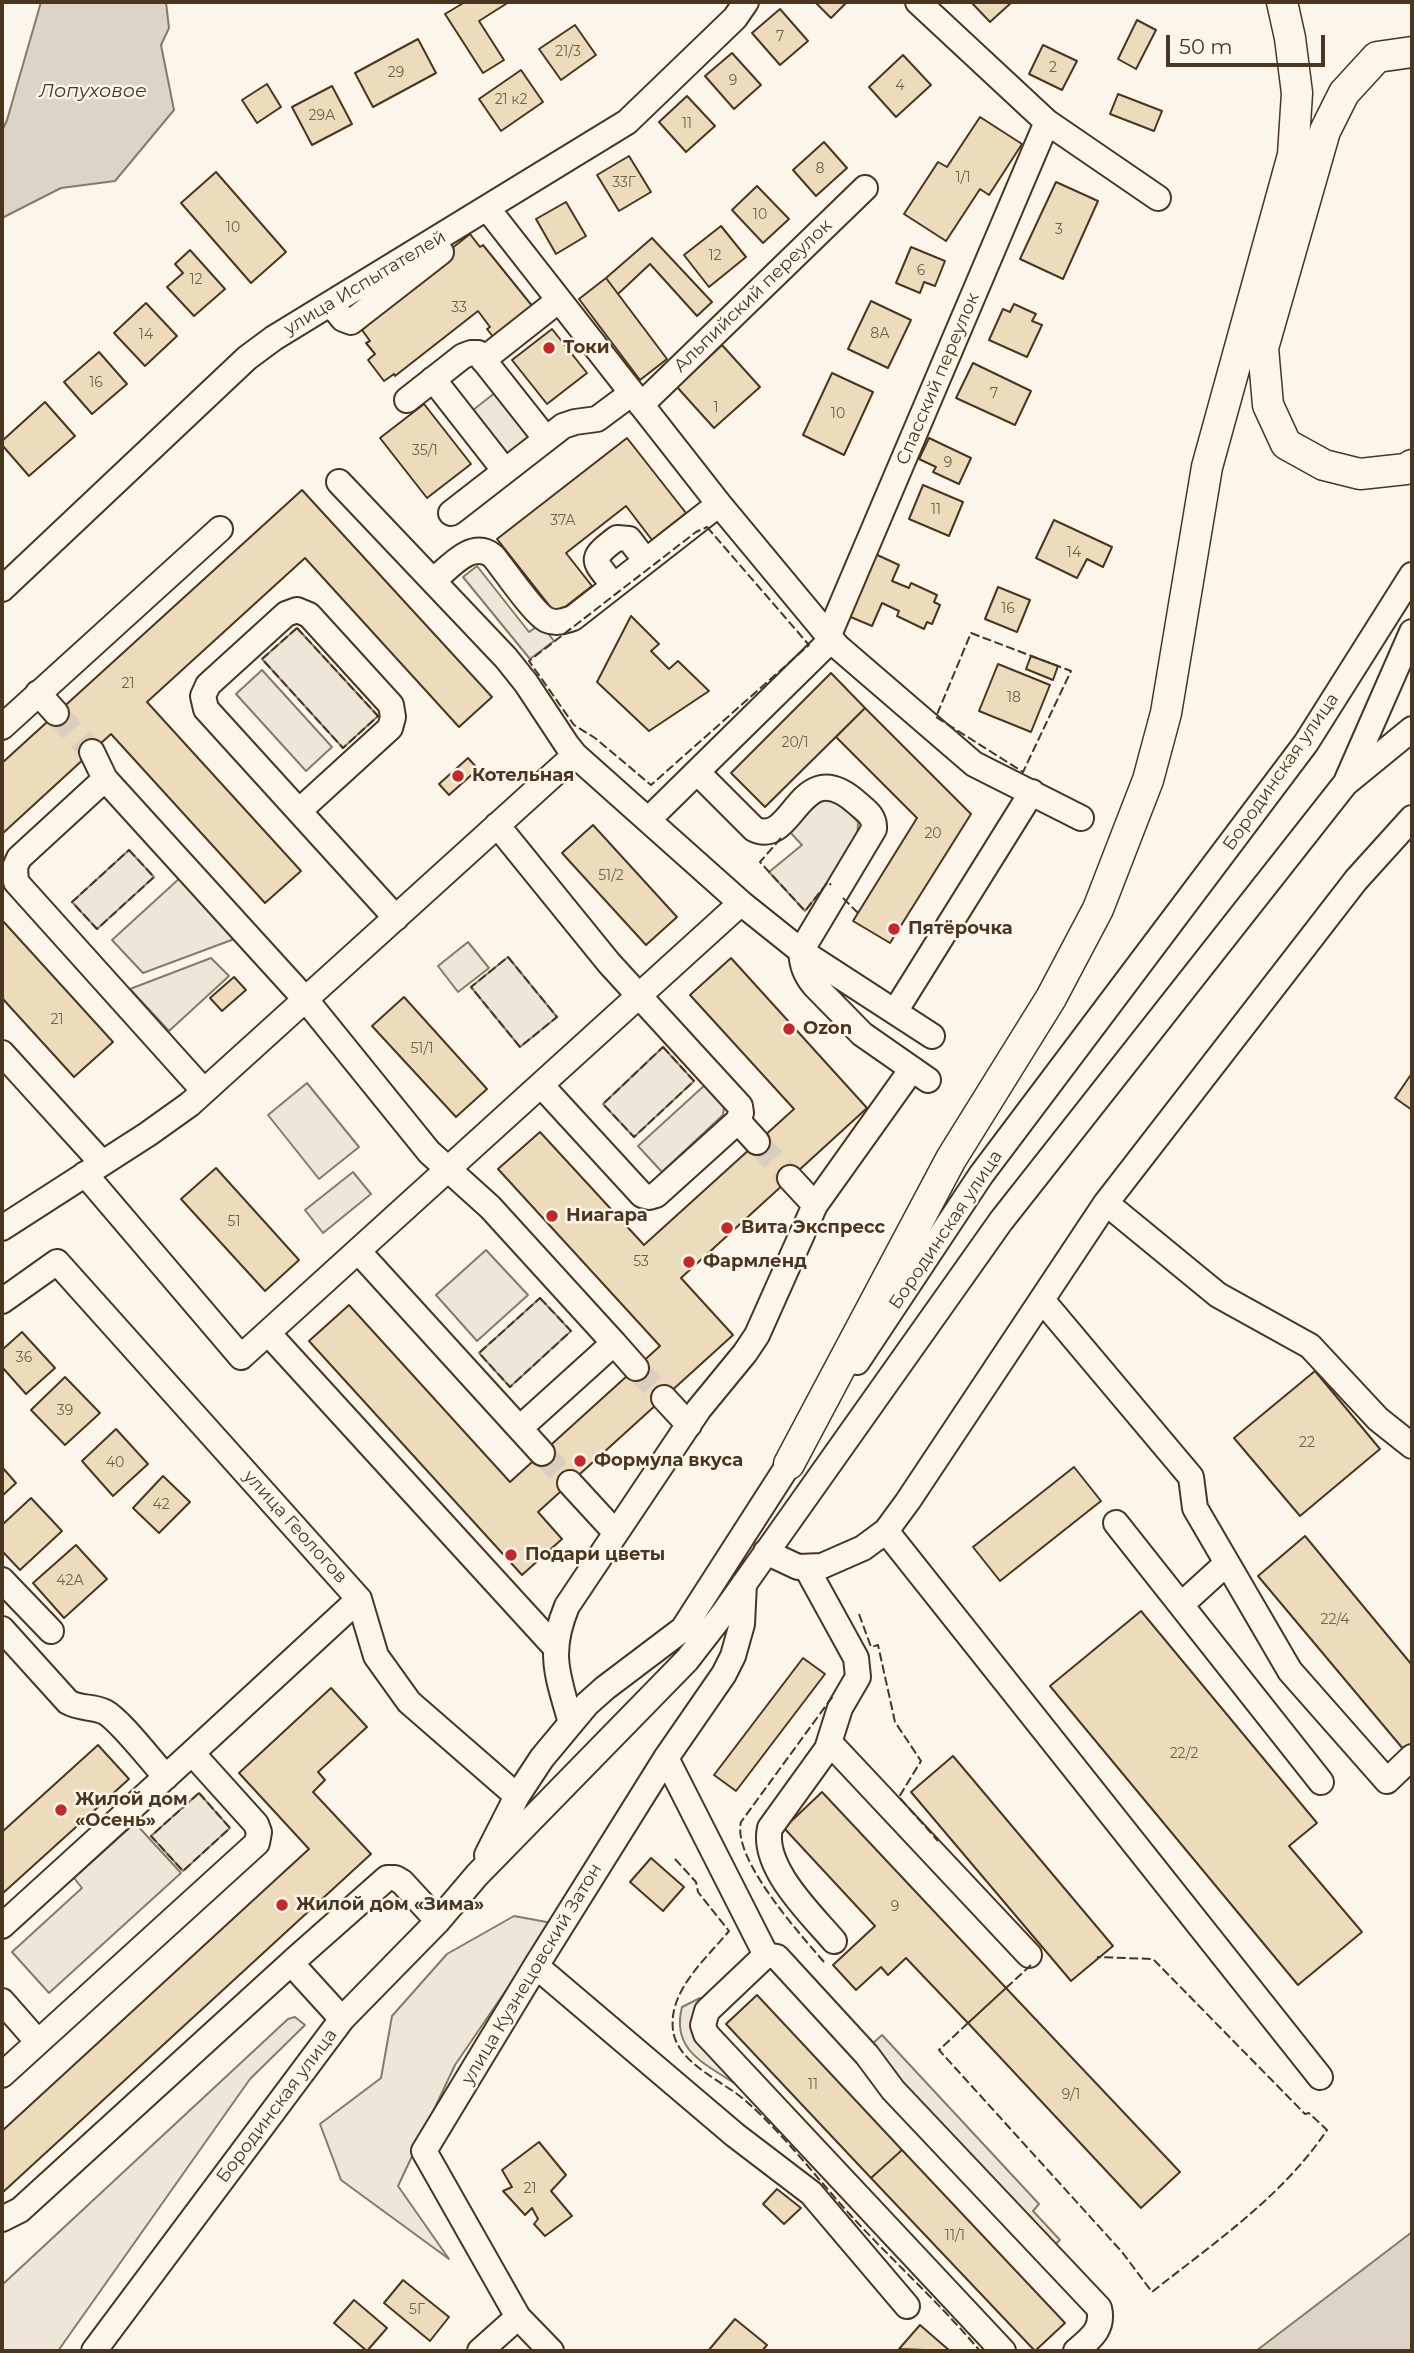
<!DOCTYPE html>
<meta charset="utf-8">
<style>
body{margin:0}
#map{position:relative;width:1414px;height:2353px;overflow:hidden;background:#fbf6e9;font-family:Montserrat,sans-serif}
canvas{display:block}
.frame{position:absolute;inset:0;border:4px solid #4a3520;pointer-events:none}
.scale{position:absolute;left:1166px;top:35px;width:159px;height:32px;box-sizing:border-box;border:4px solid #4a3520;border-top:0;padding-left:9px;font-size:21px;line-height:24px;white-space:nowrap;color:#4a3520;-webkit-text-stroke:5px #fbf6e9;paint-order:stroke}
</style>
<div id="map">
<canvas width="1414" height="2353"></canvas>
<div class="frame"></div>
<div class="scale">50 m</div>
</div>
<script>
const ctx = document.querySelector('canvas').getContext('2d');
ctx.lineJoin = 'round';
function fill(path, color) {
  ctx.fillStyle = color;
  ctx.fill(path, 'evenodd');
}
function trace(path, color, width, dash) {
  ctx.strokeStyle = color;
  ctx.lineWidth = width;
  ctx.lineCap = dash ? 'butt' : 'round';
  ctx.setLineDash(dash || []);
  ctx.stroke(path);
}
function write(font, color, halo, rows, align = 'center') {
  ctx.font = font + ' Montserrat,sans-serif';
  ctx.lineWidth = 5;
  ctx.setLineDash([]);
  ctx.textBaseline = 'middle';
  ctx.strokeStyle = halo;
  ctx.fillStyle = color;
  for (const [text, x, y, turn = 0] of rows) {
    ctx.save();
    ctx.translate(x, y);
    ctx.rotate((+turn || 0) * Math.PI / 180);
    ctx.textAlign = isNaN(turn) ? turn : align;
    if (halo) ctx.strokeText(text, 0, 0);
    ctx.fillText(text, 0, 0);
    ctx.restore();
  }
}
const green = new Path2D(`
 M496,392L528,436L527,442L506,455L468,414Z
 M477,566L529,632L541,624L554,641L530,659L463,577Z
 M297,628L378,716L343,748L262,659Z
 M262,670L332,747L306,771L236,694Z
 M832,795L858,822L857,846L805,911L769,872L802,845L788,830L820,796Z
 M129,850L154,877L97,929L72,902Z
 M181,877L237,938L143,973L112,940Z
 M468,942L489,968L458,992L438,966Z
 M508,957L557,1017L520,1047L471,987Z
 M211,958L229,976L169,1031L130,989Z
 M663,1047L694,1081L634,1137L603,1104Z
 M307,1083L359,1147L319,1179L268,1115Z
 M706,1084L724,1107L723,1115L662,1172L638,1146Z
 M353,1172L371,1194L323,1233L305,1210Z
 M486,1250L528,1295L477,1341L436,1295Z
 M540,1298L571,1331L510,1387L479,1353Z
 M199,1793L230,1828L183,1871L151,1836Z
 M135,1823L181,1873L49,1993L12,1952L82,1888L74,1878Z
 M514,1916L552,1923L455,2065L398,2186L449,2259L341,2180L320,2124L381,2078L392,2016L447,1954Z
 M700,1998L694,2011L737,2079L734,2083C704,2063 671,2050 682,2007Z
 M295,2017L305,2025L250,2079L58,2351H2V2285L288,2019Z
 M882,2035L1039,2204L1033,2211L1060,2240L1052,2247L937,2124L871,2045Z`);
const water = new Path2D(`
 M41,2H166L169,28L161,45L174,110L115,181L61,188L2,218V131L7,120Z
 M1412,2232V2351H1256Z`);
const building = new Path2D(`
 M465,2H509L479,21L504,60L483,73L445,14Z
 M815,2H847L831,18Z
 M971,2H1012L990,22Z
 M780,9L808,41L780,65L752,33Z
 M1137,20L1156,30L1136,69L1118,59Z
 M575,25L596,55L561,80L539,49Z
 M418,39L436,73L373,107L355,73Z
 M1043,45L1077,61L1062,90L1029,74Z
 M732,53L761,85L734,109L705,76Z
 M903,55L931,85L896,117L869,87Z
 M521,70L543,102L501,131L479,99Z
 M267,84L281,107L257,123L242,100Z
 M332,86L352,124L312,145L292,107Z
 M1118,94L1162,111L1154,131L1110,114Z
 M687,96L715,126L686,152L659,122Z
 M980,117L1022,144L989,195L980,189L946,241L904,214L938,162L947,167Z
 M824,142L847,168L816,196L793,170Z
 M629,156L651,192L619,211L597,175Z
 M216,172L286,252L251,283L181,203Z
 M1056,182L1098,201L1063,279L1020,259Z
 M757,186L789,219L763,243L732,210Z
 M566,202L586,236L556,254L536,219Z
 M721,226L746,257L709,287L684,255Z
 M470,234L480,247L483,245L533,307L494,338L487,329L490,327L478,311L395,376L394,374L384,381L368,360L375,354L366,343L370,341L362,330L437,260Z
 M652,238L712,302L697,316L650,264L618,294L606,278Z
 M911,247L945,261L935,286L924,282L920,293L896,283Z
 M190,250L225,289L194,316L167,287L183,273L175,264Z
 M606,278L667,359L640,380L579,299Z
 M871,301L911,320L888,368L848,349Z
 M146,303L177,336L145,366L114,333Z
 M1014,304L1036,314L1032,321L1042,325L1027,357L989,340L1003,309L1010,312Z
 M552,329L587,373L547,404L512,360Z
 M722,345L760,387L714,428L677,387Z
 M99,352L127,384L92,414L64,382Z
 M973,363L1031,391L1015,425L956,398Z
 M832,373L873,392L844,455L803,435Z
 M45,402L75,436L29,476L2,445V441Z
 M424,404L471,464L427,498L380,438Z
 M627,438L686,513L652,540L626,506L566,553L592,586L556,614L497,539Z
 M929,438L971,458L959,484L933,472L936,467L919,459Z
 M923,485L963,502L949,536L909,519Z
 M302,490L492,697L459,727L305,558L147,702L301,871L265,903L111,734L2,834V763Z
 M1054,520L1112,547L1103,567L1087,559L1077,578L1036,558Z
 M873,553L899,565L892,581L909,588L911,583L937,595L934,602L940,605L932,624L927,622L924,629L897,616L899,611L882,603L872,626L846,615Z
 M998,587L1030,600L1017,632L985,619Z
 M631,616L659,644L651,651L669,669L678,661L709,691L649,731L597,682Z
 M1031,656L1058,666L1053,680L1026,669Z
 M998,664L1050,685L1031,732L979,711Z
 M831,673L865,708L765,807L731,773Z
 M865,708L971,814L890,943L853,921L917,818L836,737Z
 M468,758L478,769L449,795L439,784Z
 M593,825L677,917L646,945L562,853Z
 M2,920L113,1042L74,1077L2,998Z
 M731,958L867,1108L681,1278L733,1335L538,1512L562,1539L522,1575L309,1341L349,1305L510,1482L542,1453L660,1346L498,1169L540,1132L644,1245L794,1109L690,995Z
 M234,977L246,990L222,1011L210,998Z
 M404,997L487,1089L456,1117L372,1026Z
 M1412,1073V1110L1395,1098Z
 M216,1168L299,1260L265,1291L181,1199Z
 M22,1332L55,1368L26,1394L2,1367V1350Z
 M1315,1371L1380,1449L1300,1516L1234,1438Z
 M65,1377L100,1413L65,1445L31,1410Z
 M116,1429L148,1464L113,1496L82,1461Z
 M2,1467L16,1483L2,1496Z
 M1074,1467L1101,1501L1000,1581L973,1547Z
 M163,1476L190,1502L159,1533L133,1508Z
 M31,1498L62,1531L20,1570L2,1551V1525Z
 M1305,1536L1412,1665V1743L1404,1750L1258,1576Z
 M76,1545L107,1579L64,1618L33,1583Z
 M1141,1611L1317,1823L1289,1846L1362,1932L1298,1985L1050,1686Z
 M803,1658L825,1674L736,1791L714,1775Z
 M331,1688L367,1727L318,1772L325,1780L313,1792L371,1854L2,2193V2131L309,1849L239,1773Z
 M98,1745L129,1779L2,1894V1832Z
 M953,1756L1113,1946L1071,1981L911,1792Z
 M822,1792L1006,1988L968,2023L906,1958L888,1975L881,1967L856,1990L833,1965L875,1926L784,1828Z
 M651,1858L684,1887L663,1911L630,1882Z
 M1006,1988L1180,2172L1141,2208L968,2023Z
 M757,1995L902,2150L871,2178L726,2024Z
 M539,2142L566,2175L551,2191L572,2216L545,2236L534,2224L538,2219L532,2208L525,2215L503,2191L512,2187L502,2170Z
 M902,2150L1065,2323L1035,2351L871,2178Z
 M777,2189L801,2208L784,2224L763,2204Z
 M403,2280L449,2317L430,2341L384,2303Z
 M354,2300L387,2328L367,2351L334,2323Z
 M735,2319L767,2345L762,2351H708Z
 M920,2325L950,2351L899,2349Z`);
const minorTunnel = new Path2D(`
 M56,713L92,752
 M757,1142L790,1178
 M636,1368L664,1398
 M542,1453L570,1483`);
const minor = new Path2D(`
 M918,2L1047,122L1158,198
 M487,208L719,504L837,646L974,764L1081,818
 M331,304L343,319L351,322L441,252
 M483,360L559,300
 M433,379L505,471
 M407,400L463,356L471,353H478L546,439
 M641,405L865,188
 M339,482L506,658L526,683L567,745L575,755L741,903L801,951L932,1036
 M451,513L563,426L575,422L597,419L632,393
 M433,581C450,567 472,539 493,556C504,569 534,614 547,620C556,624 564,621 573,618L719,504
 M614,586C593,559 588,560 617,538L629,539L646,561
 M2,589L247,358L274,338L627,122L735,18L746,2
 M828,637L1047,122
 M38,693L56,713
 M2,727L220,529
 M92,752L105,779
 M697,772L754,829C794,849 799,751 857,803C866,811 875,816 874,829L801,951C802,965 805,974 814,985L862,1034L928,1080
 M1347,780L1412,632
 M299,811L390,728L393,717L391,705L309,615L297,610L286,614L208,685L203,696L206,709L396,918
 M649,819L831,640
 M497,825L609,963L740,1106L741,1113L738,1121L656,1195L649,1197L642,1195L541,1085
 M896,1010L1032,792
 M2,1053L102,1163
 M204,1091L16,882L15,867L19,858L105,779L306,1000L429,1152L490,1207L614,1343L520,1428
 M738,1121L757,1142
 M85,1174L241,1357L741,903
 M790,1178L815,1205
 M1106,1203L1218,1295L1310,1346L1378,1419L1412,1446
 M2,1228L148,1134L190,1104L575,755
 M358,1251L542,1453
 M1042,1300L1191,1477L1195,1508L1290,1671L1387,1781L1412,1757
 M2,1301L57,1262L359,1599L376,1656L409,1702L517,1796
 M268,1333L555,1647
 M614,1343L636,1368
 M857,1362L981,1175L1306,743L1412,575
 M664,1398L689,1425
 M570,1483L616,1533
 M1116,1523L1321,1782
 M886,1531L1320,2077
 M766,1552L798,1567L822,1566L863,1548L886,1531L908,1501L1106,1203L1356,880L1412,818
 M806,1567L856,1658L858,1677L840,1708L827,1749L770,1828C761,1867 811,1914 834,1941
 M2,1580L51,1631
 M1181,1605L1227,1563
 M2,1629L68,1702C80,1709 93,1706 105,1712C121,1721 152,1762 166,1777
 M571,1723C558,1676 547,1654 567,1606L699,1409L745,1353L757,1335L815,1205L912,1069
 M830,1743L1029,1955
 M666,1758L766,1955
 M487,1855L517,1796L542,1758L587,1704L605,1688L683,1629L798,1450
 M2,1926L192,1753
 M766,1955L777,1957L867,2055L893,2090L1099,2308C1104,2329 1091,2338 1076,2351
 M766,1955L707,2011L703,2025L706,2034L1003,2351
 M291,1963L387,1878H395L402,1882L438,1921
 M536,1966L735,2135L811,2193L907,2306
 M2,2001L38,2042
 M2,2075L257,1843L259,1832L256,1824L192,1753L359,1599
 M2,2219L20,2210L291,1963L342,2019
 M518,2317L551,2351
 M94,2351L342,2019L438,1921L477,1875L687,1660L725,1611L1001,1221L1345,784L1412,729
 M480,2351L518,2317L424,2151L536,1966L666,1758L724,1674L733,1656L742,1624L744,1584`);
const major = new Path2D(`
 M1412,52L1377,57L1344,93L1325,131L1263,348L1268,405L1286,444L1324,465L1360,474L1406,469L1412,465
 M789,1464L951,1159L1051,998L1098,909L1148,780L1166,713L1207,467L1293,155L1297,93L1290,38L1282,2`);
const fence = new Path2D(`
 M707,527L809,645L651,785L595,738L574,725L529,661L696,532Z
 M297,628L378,716L343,748L262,659Z
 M971,633L1071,671L1023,772L936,717Z
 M781,838L760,862L805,911L828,882L831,885
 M129,850L154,877L97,929L72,902Z
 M843,898L858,913
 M508,957L557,1017L520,1047L471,987Z
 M663,1047L694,1081L634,1137L603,1104Z
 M540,1298L571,1331L510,1387L479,1353Z
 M859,1614L871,1647L878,1645L895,1722L921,1761L899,1797L938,1841
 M199,1793L230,1828L183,1871L151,1836Z
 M675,1859L696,1882L698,1892L729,1931C706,1959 668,1991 673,2030C677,2064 724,2081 747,2102C783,2134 812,2172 844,2208C888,2257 938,2301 980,2351
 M824,1962C800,1934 732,1859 741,1822L833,1696
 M1006,1988L1031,1965
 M968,2023L939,2050L1122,2252L1152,2292C1215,2242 1282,2197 1327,2130L1309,2113L1305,2114L1153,1959L1097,1957`);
const markers = [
 [549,348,7,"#c62828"],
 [458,776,7,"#c62828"],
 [894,929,7,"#c62828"],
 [789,1029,7,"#c62828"],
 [552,1216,7,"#c62828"],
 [727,1228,7,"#c62828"],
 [689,1262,7,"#c62828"],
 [580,1461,7,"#c62828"],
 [511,1555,7,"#c62828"],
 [61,1810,7,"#c62828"],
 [282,1905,7,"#c62828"]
];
const numberNames = [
 ["7",780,37],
 ["21/3",568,52],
 ["2",1053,68],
 ["29",396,73],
 ["9",733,81],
 ["4",900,86],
 ["21 к2",511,100],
 ["29А",322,116],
 ["11",687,124],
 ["8",820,169],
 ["1/1",963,178],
 ["33Г",624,183],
 ["10",760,215],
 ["10",233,228],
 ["3",1059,230],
 ["12",715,256],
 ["6",921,271],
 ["12",196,280],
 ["33",459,308],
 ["8А",880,334],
 ["14",146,335],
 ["16",96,383],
 ["7",994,394],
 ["1",716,408],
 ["10",838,414],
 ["35/1",425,451],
 ["9",948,463],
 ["11",936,510],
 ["37А",563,521],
 ["14",1074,553],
 ["16",1008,609],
 ["21",128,684],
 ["18",1014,698],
 ["20/1",795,743],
 ["20",933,834],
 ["51/2",611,876],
 ["21",57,1020],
 ["51/1",422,1049],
 ["51",234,1222],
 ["53",641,1262],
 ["36",24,1358],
 ["39",65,1411],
 ["22",1307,1443],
 ["40",115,1463],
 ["42",161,1505],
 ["42А",70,1581],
 ["22/4",1335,1620],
 ["22/2",1184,1754],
 ["9",895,1907],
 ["11",813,2085],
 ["9/1",1071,2095],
 ["21",530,2189],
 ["11/1",955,2236],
 ["5Г",417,2310]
];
const streetNames = [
 ["улица Испытателей",365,283,-31],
 ["Альпийский переулок",753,296,-44],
 ["Спасский переулок",938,379,-67],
 ["Бородинская улица",1281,772,-55],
 ["Бородинская улица",946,1230,-56],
 ["улица Геологов",295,1527,48],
 ["улица Кузнецовский Затон",532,1974,-59],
 ["Бородинская улица",277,2106,-53]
];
const poiNames = [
 ["Токи",563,348],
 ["Котельная",472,776],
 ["Пятёрочка",908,929],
 ["Ozon",803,1029],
 ["Ниагара",566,1216],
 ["Вита Экспресс",741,1228],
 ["Фармленд",703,1262],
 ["Формула вкуса",594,1461],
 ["Подари цветы",525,1555],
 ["Жилой дом",75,1800],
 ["«Осень»",75,1821],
 ["Жилой дом «Зима»",296,1905]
];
const waterNames = [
 ["Лопуховое",93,91]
];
fill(green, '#ede6d9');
trace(green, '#887966', 2);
fill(water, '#dcd4c6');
trace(water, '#887966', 2);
fill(building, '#ecdcbc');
trace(building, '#4a3520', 2);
trace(minorTunnel, '#d8cfc1', 24, [24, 12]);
trace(minor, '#4a3520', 28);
trace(major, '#4a3520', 33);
trace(minor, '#fbf6e9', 24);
trace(major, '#fbf6e9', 30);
trace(fence, '#4a3520', 2, [9, 3.5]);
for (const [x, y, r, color] of markers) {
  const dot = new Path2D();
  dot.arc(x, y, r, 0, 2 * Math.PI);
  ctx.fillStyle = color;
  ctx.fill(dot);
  trace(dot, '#fbf6e9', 2.5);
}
write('14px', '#725f47', null, numberNames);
write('18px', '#4a3520', '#fbf6e9', streetNames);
write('bold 18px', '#4a3520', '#fbf6e9', poiNames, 'left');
write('italic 19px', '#4a3520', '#fbf6e9', waterNames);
</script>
